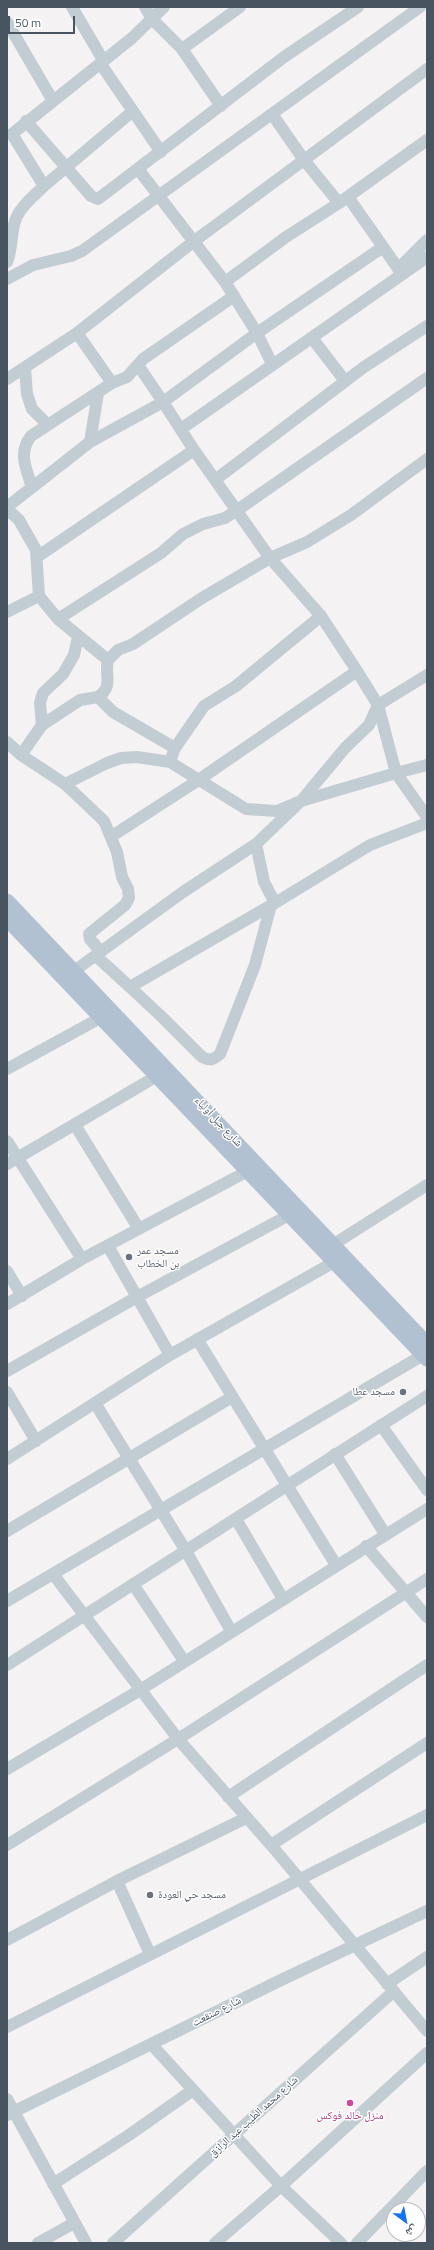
<!DOCTYPE html>
<meta charset="utf-8">
<style>
body{margin:0}
#map{position:relative;width:434px;height:2250px;overflow:hidden;background:#f4f2f2;font-family:"Titillium Web","Noto Naskh Arabic",sans-serif}
canvas{display:block}
.frame{position:absolute;inset:0;border:8px solid #485560;pointer-events:none}
.north{position:absolute;left:386px;top:2202px;width:40px;height:40px;box-sizing:border-box;background:#fff;border:1px solid #b6bbbf;border-radius:50%;rotate:148deg;font-size:11px;font-weight:700;line-height:16px;text-align:center;color:#485560}
.north::after{content:'';display:block;margin:auto;width:14px;height:18px;background:#1275ed;clip-path:polygon(50% 0,100% 100%,50% 72%,0 100%)}
.scale{position:absolute;left:8px;top:16px;width:67px;height:18px;box-sizing:border-box;border:2px solid #485560;border-top:0;padding-left:5px;font-size:12px;line-height:14px;white-space:nowrap;color:#485560;-webkit-text-stroke:3px #fff;paint-order:stroke}
</style>
<div id="map">
<canvas width="434" height="2250"></canvas>
<div class="frame"></div>
<div class="north">ش</div>
<div class="scale">50 m</div>
</div>
<script>
const ctx = document.querySelector('canvas').getContext('2d');
ctx.lineJoin = 'round';
function trace(path, color, width, dash) {
  ctx.strokeStyle = color;
  ctx.lineWidth = width;
  ctx.lineCap = dash ? 'butt' : 'round';
  ctx.setLineDash(dash || []);
  ctx.stroke(path);
}
function write(font, color, halo, rows, align = 'center') {
  ctx.font = font + ' "Titillium Web","Noto Naskh Arabic",sans-serif';
  ctx.lineWidth = 3;
  ctx.setLineDash([]);
  ctx.textBaseline = 'middle';
  ctx.strokeStyle = halo;
  ctx.fillStyle = color;
  for (const [text, x, y, turn = 0] of rows) {
    ctx.save();
    ctx.translate(x, y);
    ctx.rotate((+turn || 0) * Math.PI / 180);
    ctx.textAlign = isNaN(turn) ? turn : align;
    if (halo) ctx.strokeText(text, 0, 0);
    ctx.fillText(text, 0, 0);
    ctx.restore();
  }
}
const minor = new Path2D(`
 M72,7L103,60
 M145,7L152,19L182,49L221,106
 M7,22L53,101
 M182,49L240,7
 M100,63L161,152
 M272,114L304,160L339,203
 M26,121L91,196L98,199L284,57L358,7
 M138,169L225,282L257,333L272,364
 M44,186L133,111
 M348,197L402,274
 M7,262C12,249 11,238 14,225C17,209 33,197 44,186L12,134L132,38L164,7
 M398,269L427,240
 M7,279L33,265L71,256L82,251L420,7
 M225,282L286,237L339,203L427,140
 M77,333L112,383
 M312,338L345,381
 M138,365L163,402L257,333L383,247
 M25,368L27,394L32,409L48,425
 M7,379L77,333L193,242L427,69
 M181,429L427,257
 M90,442L98,393
 M215,480L364,367L427,326
 M32,487C26,469 18,452 31,436L112,383L127,377L143,359L234,296
 M7,507L90,442L163,402L194,450L270,558L321,616L357,671L378,705L396,773L427,765
 M7,509L19,520L36,550L39,596L58,619L108,660
 M37,557L194,450
 M7,612L39,596
 M58,619L161,553L183,534L203,524L225,518L236,511L427,378
 M98,697C114,686 104,676 108,660L118,650L133,644L202,598L270,558L307,542L351,515L427,459
 M42,725L40,703L43,693L63,674L74,655L78,637
 M7,742L21,755L65,784L107,763L121,758L137,757L170,762L246,809L277,811L301,801L396,773L427,817
 M21,755L42,725L80,700L98,697L113,712L175,748
 M170,762L175,748L204,706L236,686L321,616
 M65,784L104,821L117,852L122,877L128,889L129,898L125,905L89,934L90,939L101,952
 M112,836L197,781L357,671
 M256,844L264,882L275,903
 M96,956L130,987L275,903L370,845L427,823
 M74,971L183,892L256,844L301,801L345,748L369,725L378,705L427,675
 M130,987L164,1019L202,1057C210,1061 213,1060 220,1054L255,965L271,905
 M7,1069L102,1017
 M75,1125L139,1229
 M7,1141L82,1259
 M7,1164L157,1076
 M108,1246L170,1355
 M328,1250L334,1244L427,1185
 M7,1271L22,1296
 M7,1304L82,1259L248,1171
 M197,1339L336,1565
 M7,1371L137,1297L289,1215
 M7,1392L36,1441
 M95,1403L186,1551L231,1631
 M381,1425L427,1490
 M335,1454L385,1534
 M7,1459L170,1355L334,1262
 M236,1519L283,1599
 M7,1531L232,1397
 M366,1546L427,1617
 M53,1574L178,1739L271,1845L427,2031
 M133,1584L184,1661
 M7,1601L423,1355
 M7,1665L427,1396
 M7,1769L140,1690L427,1509
 M228,1797L427,1665
 M7,1845L178,1739L427,1579
 M271,1845L427,1743
 M117,1881L150,1954
 M7,1940L117,1881L246,1818
 M387,1984L427,1957
 M7,2027L427,1815
 M152,2045L281,2186L341,2243
 M7,2099L86,2243
 M7,2115L279,1981L427,1911
 M53,2184L129,2135L193,2090
 M38,2243L74,2223
 M113,2243L394,1991
 M215,2243L281,2186L427,2053
 M357,2243L427,2171`);
const major = new Path2D(`
 M7,901L427,1344
 M7,919L427,1359`);
const markers = [
 [129,1257,4,"#6b7280"],
 [403,1392,4,"#6b7280"],
 [150,1895,4,"#6b7280"],
 [350,2103,4,"#d1479c"]
];
const streetNames = [
 ["شارع جبل أولياء",218,1122,47],
 ["شارع صنقعت",217,2012,-27],
 ["شارع محمد الطيب عبد الرازق",254,2117,-42]
];
const worshipNames = [
 ["مسجد عمر",137,1251],
 ["بن الخطاب",137,1264],
 ["مسجد عطا",395,1392,"right"],
 ["مسجد حي العودة",158,1895]
];
const hotelNames = [
 ["منزل خالد فوكس",350,2116]
];
trace(minor, '#c2ccd3', 12);
trace(major, '#b1c1d1', 15);
for (const [x, y, r, color] of markers) {
  const dot = new Path2D();
  dot.arc(x, y, r, 0, 2 * Math.PI);
  ctx.fillStyle = color;
  ctx.fill(dot);
  trace(dot, '#fff', 1.5);
}
write('11px', '#485560', '#fff', streetNames);
write('11px', '#5b616d', '#fff', worshipNames, 'left');
write('11px', '#b23c85', '#fff', hotelNames);
</script>
